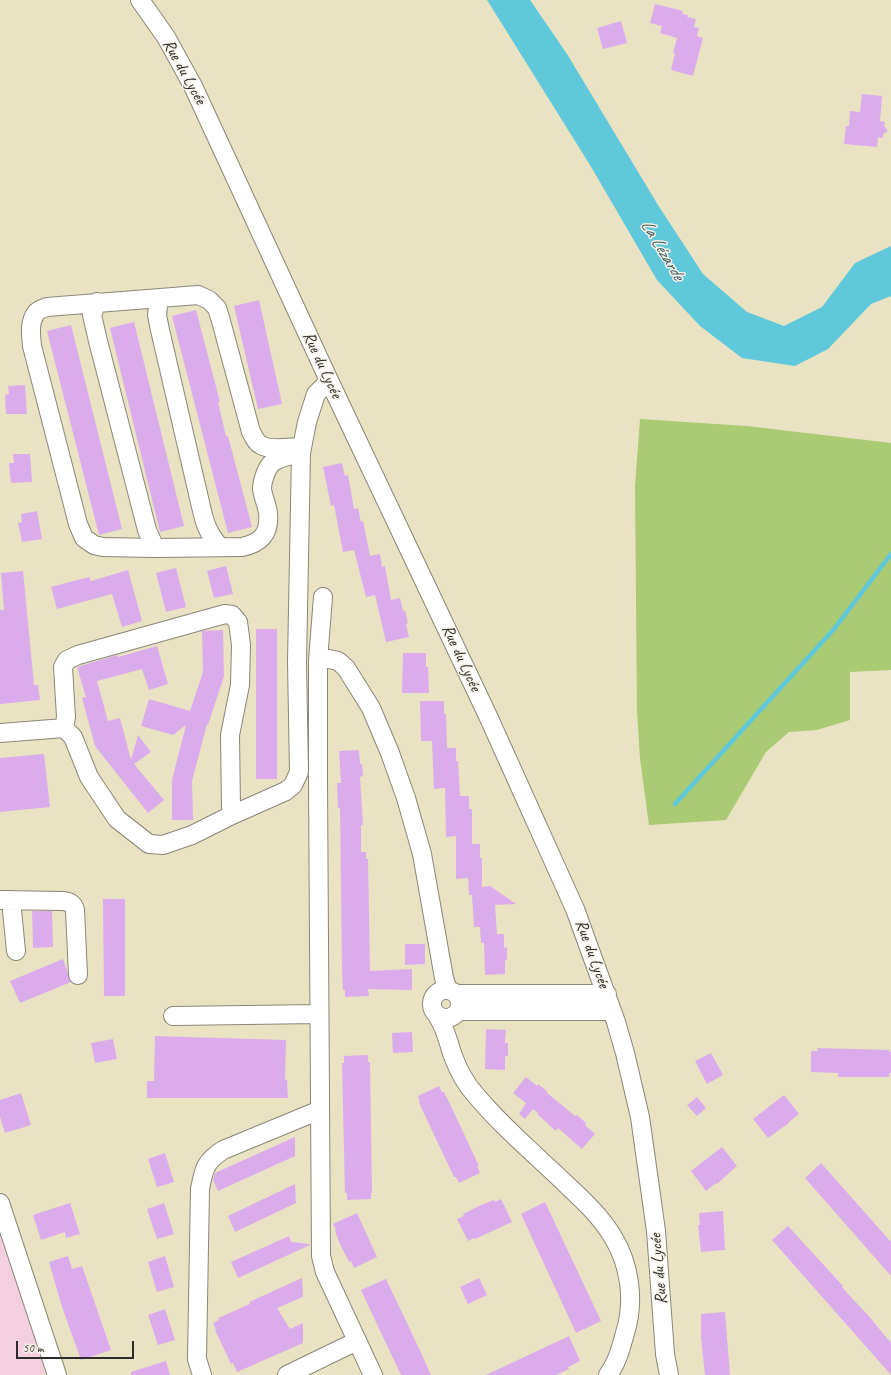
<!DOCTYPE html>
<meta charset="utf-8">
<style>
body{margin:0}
#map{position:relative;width:891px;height:1375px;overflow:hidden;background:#e9e3c4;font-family:Caveat,sans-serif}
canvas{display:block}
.scale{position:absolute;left:16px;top:1341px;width:118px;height:18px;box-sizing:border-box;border:2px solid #2b2b2b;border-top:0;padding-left:5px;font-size:12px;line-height:14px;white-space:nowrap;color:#2b2b2b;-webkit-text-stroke:3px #f7f3e8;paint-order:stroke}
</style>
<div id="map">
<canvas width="891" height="1375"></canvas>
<div class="scale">50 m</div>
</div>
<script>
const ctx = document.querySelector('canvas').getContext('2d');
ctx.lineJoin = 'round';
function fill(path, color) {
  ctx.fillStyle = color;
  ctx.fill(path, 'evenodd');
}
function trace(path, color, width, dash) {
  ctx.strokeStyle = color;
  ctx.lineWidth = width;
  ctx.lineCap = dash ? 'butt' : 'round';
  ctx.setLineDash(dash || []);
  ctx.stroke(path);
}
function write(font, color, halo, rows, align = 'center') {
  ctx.font = font + ' Caveat,sans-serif';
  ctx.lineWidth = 3;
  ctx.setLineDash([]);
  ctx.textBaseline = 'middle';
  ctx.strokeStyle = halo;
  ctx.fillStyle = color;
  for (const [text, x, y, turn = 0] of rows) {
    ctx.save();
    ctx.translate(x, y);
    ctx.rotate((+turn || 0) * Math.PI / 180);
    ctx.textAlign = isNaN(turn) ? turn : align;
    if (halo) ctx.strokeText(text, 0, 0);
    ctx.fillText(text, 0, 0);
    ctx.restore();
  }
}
const built = new Path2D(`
 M0,1220L49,1372L38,1375H0Z`);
const green = new Path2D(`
 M640,419L747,426L891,443V670L850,672V720L817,730L789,732L766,752L726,820L649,825L640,759L637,712L635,486Z`);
const water = new Path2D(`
 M487,0H530L567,54L658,205L703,274L747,312L784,326L822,307L855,263L891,246V296L871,304L828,349L795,366L742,358L700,326L657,280L590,165Z`);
const stream = new Path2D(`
 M675,804L834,629L891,554`);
const building = new Path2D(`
 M655,4L683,11L682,14L688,15L687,17L696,19L694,27L699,28L697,36L703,38L693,76L671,70L675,53H673L677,38L660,33L662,26L650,23Z
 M621,21L627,43L603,49L597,28Z
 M862,94L882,96L880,121L885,122L884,126L888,131L883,134V138L878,137L877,147L844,144L846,126H849L850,111L860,112Z
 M259,300L282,404L258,409L234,306Z
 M196,310L220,402H218L226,436H228L252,527L228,533L172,316Z
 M134,322L184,526L160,532L110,328Z
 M71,325L122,529L99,535L47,331Z
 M25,385L27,414H6L5,395L9,394L8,386Z
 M13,454H30L32,482L11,483L9,463H14Z
 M342,463L345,476L348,475L354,509L358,508L361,522L363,521L370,556L380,554L382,567L385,566L391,600L400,598L403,611H405L408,623L406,624L409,637L386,642L375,595L366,597L354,550L343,552L334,505L331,506L323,467Z
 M37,511L42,539L22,542L18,523L22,522L21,514Z
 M226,566L233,594L214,598L207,571Z
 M176,568L186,607L166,612L156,573Z
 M128,570L142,621L122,627L112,594L57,609L51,587L89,577L91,581Z
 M23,571L34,685H38L40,700L0,704V610H4L1,573Z
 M256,629H277V779H256Z
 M223,630L224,676L208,725L207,724L192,781L193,820H172V780L186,725L173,735L141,726L149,699L190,711L203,672L202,631Z
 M157,646L168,684L149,690L142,669L97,681L108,721L120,718L131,760L138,735L151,752L134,764L164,800L148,813L95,746L82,698L86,697L77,667L117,655L118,657Z
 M403,653H426V667H428L429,693H402Z
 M420,701H444V714H446L447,748H456V761H458L460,796H469V809H472V844H480V858H482V887L490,886L516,904L495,905L497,934H504V948L507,947V960H505V974L485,975L484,943H481L480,927H474L472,895H469L468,878L456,879V836L446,837L445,788L434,789L432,741H421Z
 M359,750L360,764H362L363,776L360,777L363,825H361V852H366V859H368L370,971L412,969V990L368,989L369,996L345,997V990H343L342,971L340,808H338L337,783H341L339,751Z
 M44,754L50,807L0,812V758Z
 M103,899H125V996H104Z
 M32,911H52L53,947L33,948Z
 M405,944H425V964L405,965Z
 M63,959L71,982L20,1003L10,981Z
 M486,1029L506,1030L505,1043H508V1056H505V1070L485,1069Z
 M412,1032L413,1052L393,1053L392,1033Z
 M155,1036L286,1040L285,1080H287L288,1098H147V1081H154Z
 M113,1039L117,1059L95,1063L91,1043Z
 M817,1048L890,1050L889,1052H891V1073H889V1077H838V1073L811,1072V1051H818Z
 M711,1053L723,1075L707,1084L695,1061Z
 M368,1055V1062H370L372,1193H371V1199L347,1200V1193H345L342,1063H344V1056Z
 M526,1077L537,1086L538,1084L548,1092L547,1093L575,1116L577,1115L586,1123L585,1125L595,1134L582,1149L558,1128L556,1131L537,1114L538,1113L533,1109L525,1119L519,1114L526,1103L513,1093Z
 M439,1086L442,1092H444L450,1104L479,1166H477L480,1173L459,1183L456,1177H454L419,1103L420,1102L418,1096Z
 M21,1093L31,1125L5,1133L0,1117V1100Z
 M784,1095L799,1114L789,1122V1123L768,1138L753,1119Z
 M697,1097L706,1108L697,1116L687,1105Z
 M295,1137V1156L218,1191L213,1180L215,1173Z
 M722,1147L737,1166L717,1184L716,1183L706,1191L691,1171Z
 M165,1153L174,1182L157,1187L148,1159Z
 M821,1163L891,1242V1276L805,1178Z
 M295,1184L296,1203L235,1232L228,1216Z
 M501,1199L512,1222L475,1239L474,1238L468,1241L457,1219L464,1216L463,1214L481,1205L494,1200L495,1202Z
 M545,1202L601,1321L576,1333L521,1214Z
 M70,1203L80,1234L66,1238L65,1232L41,1240L33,1215Z
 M164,1203L174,1234L157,1239L147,1209Z
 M723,1211L725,1250L701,1252L698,1225H700L699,1213Z
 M357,1213L377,1257L354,1268L351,1261L349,1262L340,1244L335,1231L336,1230L333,1224Z
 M788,1226L843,1286L842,1287L848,1294L867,1314L891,1343V1375L772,1240Z
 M289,1236L291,1242L310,1244V1245L238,1278L231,1262Z
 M68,1256L72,1269L82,1266L111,1350L81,1360L62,1307L49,1262Z
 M165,1256L174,1287L157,1292L148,1262Z
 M302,1278L303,1297L277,1308L290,1329L303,1323V1343L237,1372L233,1363L231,1364L215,1330H216L213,1323L219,1320L218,1318L250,1304L249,1302Z
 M479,1278L487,1295L468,1304L460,1287Z
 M386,1279L424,1359L431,1375H401L367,1303L361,1290Z
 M165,1309L175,1340L158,1345L148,1315Z
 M725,1312L730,1375H705L701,1337V1314Z
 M569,1336L580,1361L568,1367L569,1369L556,1375H486Z
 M166,1361L170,1375H131V1372Z`);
const street = new Path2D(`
 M140,0L166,37L193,86L326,374L488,716L575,909L616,1022L625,1053L640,1117L656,1231L665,1354L669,1375
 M159,298L157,315L160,330L199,498C204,519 205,530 220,547
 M97,302L92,315L98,341L147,530L155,548
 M301,453C291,455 277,457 270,465C266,470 262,482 262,489C263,497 267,505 268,513C270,534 261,543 242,547L155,548L103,547L94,545L84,538L78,524L32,346C31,335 29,322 36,313C38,310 44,308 47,307L198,295L209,300L217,308L221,321L251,432C254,437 256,443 261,445C270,451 291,447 302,447
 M323,597L318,660V782L321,1256L325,1272L373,1375
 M318,660L329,659L338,661L346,668L371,708L390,753L406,798L422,854L444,978L448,990
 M0,733L64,728
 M232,815L231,807L230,735L240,685L241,645L238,622L232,615L225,614L78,655L67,660L63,667L66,717L64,728L73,737L89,777L117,819L149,844L163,845L192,835L232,815L286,791L293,785L299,772L297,662L301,453L307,422L316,394L329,381
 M0,900L63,901C70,902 73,903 75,910L78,975
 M11,900L16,951
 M432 1004a14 14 0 1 1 28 0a14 14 0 1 1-28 0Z
 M456,994H607
 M458,1011H612
 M173,1016L319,1014
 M438,1017C446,1029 448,1042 453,1056C458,1069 465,1083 474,1093C502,1127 537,1156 569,1187C585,1202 601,1217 613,1237C630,1265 635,1301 625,1333C621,1348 617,1363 608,1375
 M0,1203L57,1375
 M202,1375L197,1359L200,1189C204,1168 205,1162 223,1150L320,1110
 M287,1375L357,1341`);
const streetNames = [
 ["Rue du Lycée",184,72,61],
 ["Rue du Lycée",322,365,65],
 ["Rue du Lycée",461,658,65],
 ["Rue du Lycée",592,954,70],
 ["Rue du Lycée",659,1269,-95]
];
const waterNames = [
 ["La Lézarde",662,250,59]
];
fill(built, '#f3cfe0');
fill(green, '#aaca73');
fill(water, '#5fc8db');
trace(stream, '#5fc8db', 4.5);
fill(building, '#dbacec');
trace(street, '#8a8778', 20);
trace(street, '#fff', 18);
write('17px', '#2b2b2b', '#f7f3e8', streetNames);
write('italic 18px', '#3b5a60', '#f7f3e8', waterNames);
</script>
